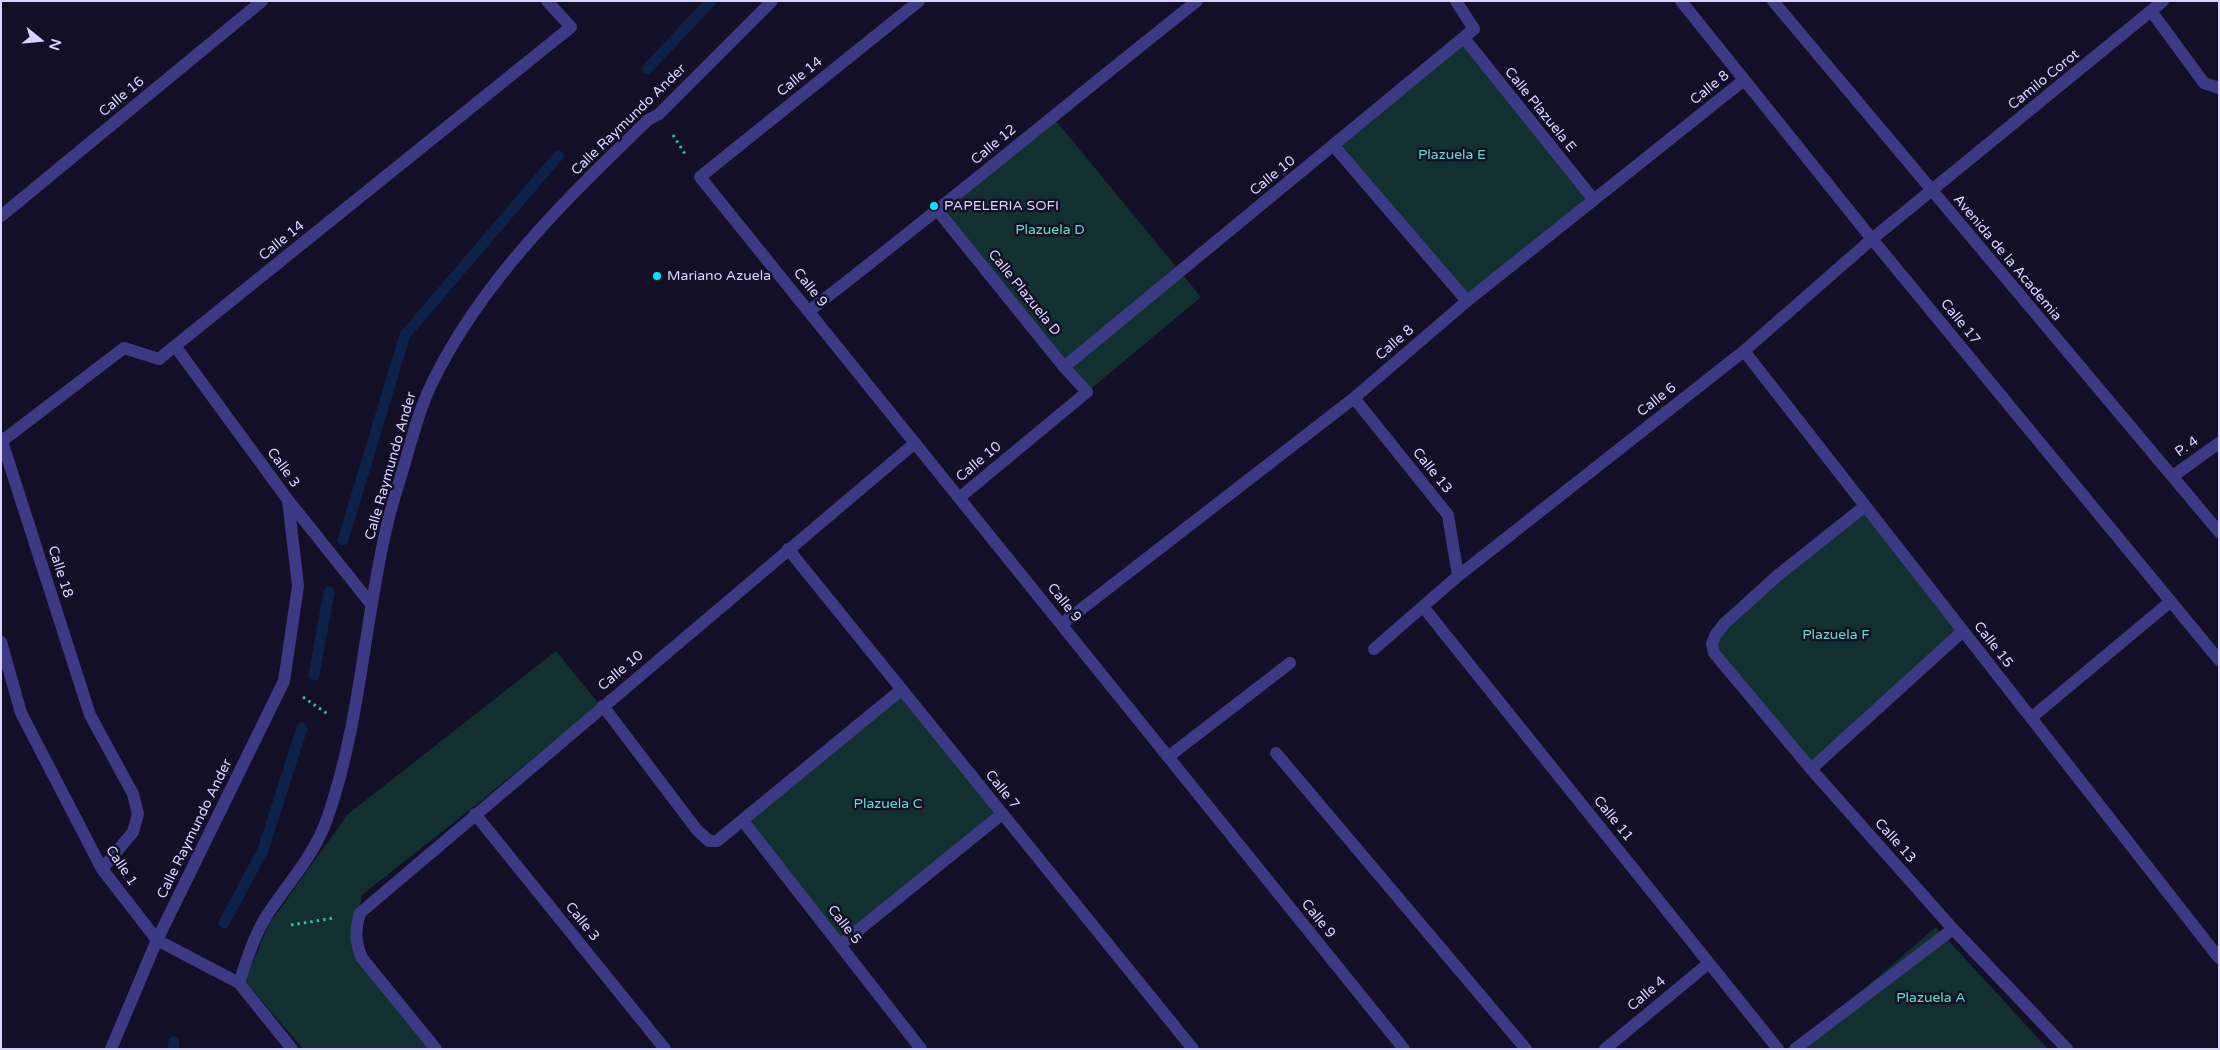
<!DOCTYPE html>
<style>
body{margin:0}
#map{position:relative;width:2220px;height:1050px;overflow:hidden;background:#130f26;font-family:"Varela Round",sans-serif}
canvas{display:block}
.frame{position:absolute;inset:0;border:2px solid #d9d4ff;pointer-events:none}
.north{position:absolute;left:15px;top:15px;width:50px;height:50px;-webkit-text-stroke:4px #130f26;paint-order:stroke;rotate:107deg;font-size:14px;font-weight:700;line-height:20px;text-align:center;color:#d9d4ff}
.north::after{content:'';display:block;margin:auto;width:18px;height:22px;background:#d9d4ff;clip-path:polygon(50% 0,100% 100%,50% 72%,0 100%)}
</style>
<div id="map">
<canvas width="2220" height="1050"></canvas>
<div class="frame"></div>
<div class="north">N</div>
</div>
<script>
const ctx = document.querySelector('canvas').getContext('2d');
ctx.lineJoin = 'round';
function fill(path, color) {
  ctx.fillStyle = color;
  ctx.fill(path, 'evenodd');
}
function trace(path, color, width, dash) {
  ctx.strokeStyle = color;
  ctx.lineWidth = width;
  ctx.lineCap = dash ? 'butt' : 'round';
  ctx.setLineDash(dash || []);
  ctx.stroke(path);
}
function write(font, color, halo, rows, align = 'center') {
  ctx.font = font + ' "Varela Round",sans-serif';
  ctx.lineWidth = 5;
  ctx.setLineDash([]);
  ctx.textBaseline = 'middle';
  ctx.strokeStyle = halo;
  ctx.fillStyle = color;
  for (const [text, x, y, turn = 0] of rows) {
    ctx.save();
    ctx.translate(x, y);
    ctx.rotate((+turn || 0) * Math.PI / 180);
    ctx.textAlign = isNaN(turn) ? turn : align;
    if (halo) ctx.strokeText(text, 0, 0);
    ctx.fillText(text, 0, 0);
    ctx.restore();
  }
}
const green = new Path2D(`
 M1464,38L1594,200L1467,301L1333,145Z
 M1052,116L1201,297L1087,392L938,211Z
 M1865,506L1963,631L1811,769L1712,644L1777,576Z
 M556,651L599,704L471,809L362,895L353,951L433,1049H303L245,981L269,924L348,814Z
 M901,690L1002,814L840,945L743,821Z
 M1936,927L2048,1049H1794Z`);
const stream = new Path2D(`
 M647,69L711,1
 M343,540L405,335L558,156
 M314,675L329,592
 M224,923L263,850L302,728
 M173,1049L174,1042`);
const path = new Path2D(`
 M673,135L687,157
 M303,697L329,715
 M291,925L334,918`);
const pedestrian = new Path2D(`
 M1333,145L1467,301
 M840,945L1002,814`);
const minor = new Path2D(`
 M919,1L700,177L1404,1049
 M1681,1L1872,239L2219,660
 M1773,1L2219,532
 M2151,11L2204,83L2219,88
 M1464,38L1594,200
 M938,211L1064,367L1087,392L959,498
 M1,216L262,1
 M809,311C940,210 1067,104 1197,1
 M175,346L288,500L371,604
 M1744,351L2219,958
 M1064,367L1474,29L1456,1
 M1354,398L1448,515L1458,576
 M1,438L90,715L133,794L138,814L133,832L102,869
 M2,441L124,348L159,359L175,346L571,27L547,1
 M2173,476L2219,443
 M1865,506L1777,576L1724,624L1716,634L1712,644L1714,653L1811,769L1953,929L2067,1049
 M788,549L1193,1049
 M1424,608L1778,1049
 M1062,624L1354,398L1467,301L1744,80
 M1,642L21,713L102,869L157,940L239,983L292,1049
 M1374,649L1458,576L1744,351L1872,239L2163,1
 M603,706L697,830L709,841H717L901,690
 M2031,718L2170,602
 M1276,753L1526,1049
 M1168,757L1290,663
 M1811,769L1963,631
 M475,814L665,1049
 M743,821L921,1049
 M239,983C247,959 254,936 267,915C288,883 314,856 327,819C361,723 364,619 388,521C393,500 400,480 406,459C413,434 420,408 431,385C481,281 566,199 648,120L659,114L772,1
 M111,1049L157,940L284,681L298,586L288,500
 M436,1049L362,958C355,942 355,930 360,913L915,443
 M1605,1049L1709,963
 M1795,1049L1953,929`);
const markers = [
 [934,206,5,"#00e5ff"],
 [657,276,5,"#00e5ff"]
];
const streetNames = [
 ["Calle 14",800,77,-39],
 ["Camilo Corot",2044,80,-39],
 ["Calle 8",1710,88,-39],
 ["Calle 16",122,97,-40],
 ["Calle Plazuela E",1540,110,51],
 ["Calle Raymundo Ander",629,120,-44],
 ["Calle 12",994,145,-40],
 ["Calle 10",1273,176,-39],
 ["Calle 14",282,241,-39],
 ["Avenida de la Academia",2007,258,50],
 ["Calle 9",810,288,51],
 ["Calle Plazuela D",1024,293,51],
 ["Calle 17",1960,322,51],
 ["Calle 8",1395,343,-41],
 ["Calle 6",1657,400,-38],
 ["P. 4",2187,447,-35],
 ["Calle 10",979,462,-40],
 ["Calle Raymundo Ander",391,466,-74],
 ["Calle 3",283,468,54],
 ["Calle 13",1432,471,51],
 ["Calle 18",60,572,72],
 ["Calle 9",1064,603,51],
 ["Calle 15",1993,645,52],
 ["Calle 10",621,671,-40],
 ["Calle 7",1002,790,51],
 ["Calle 11",1613,819,51],
 ["Calle Raymundo Ander",195,829,-64],
 ["Calle 13",1895,841,48],
 ["Calle 1",121,866,56],
 ["Calle 9",1318,919,51],
 ["Calle 3",582,922,51],
 ["Calle 5",844,925,52],
 ["Calle 4",1647,994,-40]
];
const parkNames = [
 ["Plazuela E",1452,155],
 ["Plazuela D",1050,230],
 ["Plazuela F",1836,635],
 ["Plazuela C",888,804],
 ["Plazuela A",1931,998]
];
const poiNames = [
 ["PAPELERIA SOFI",944,206],
 ["Mariano Azuela",667,276]
];
fill(green, '#12302f');
trace(stream, '#0c2248', 11);
trace(path, '#2fb8b0', 3, [2.5, 4]);
trace(pedestrian, '#3d3a85', 12);
trace(minor, '#3d3a85', 12);
for (const [x, y, r, color] of markers) {
  const dot = new Path2D();
  dot.arc(x, y, r, 0, 2 * Math.PI);
  ctx.fillStyle = color;
  ctx.fill(dot);
  trace(dot, '#130f26', 2);
}
write('14px', '#d9d4ff', '#130f26', streetNames);
write('14px', '#5fe0c0', '#130f26', parkNames);
write('14px', '#d9d4ff', '#130f26', poiNames, 'left');
</script>
